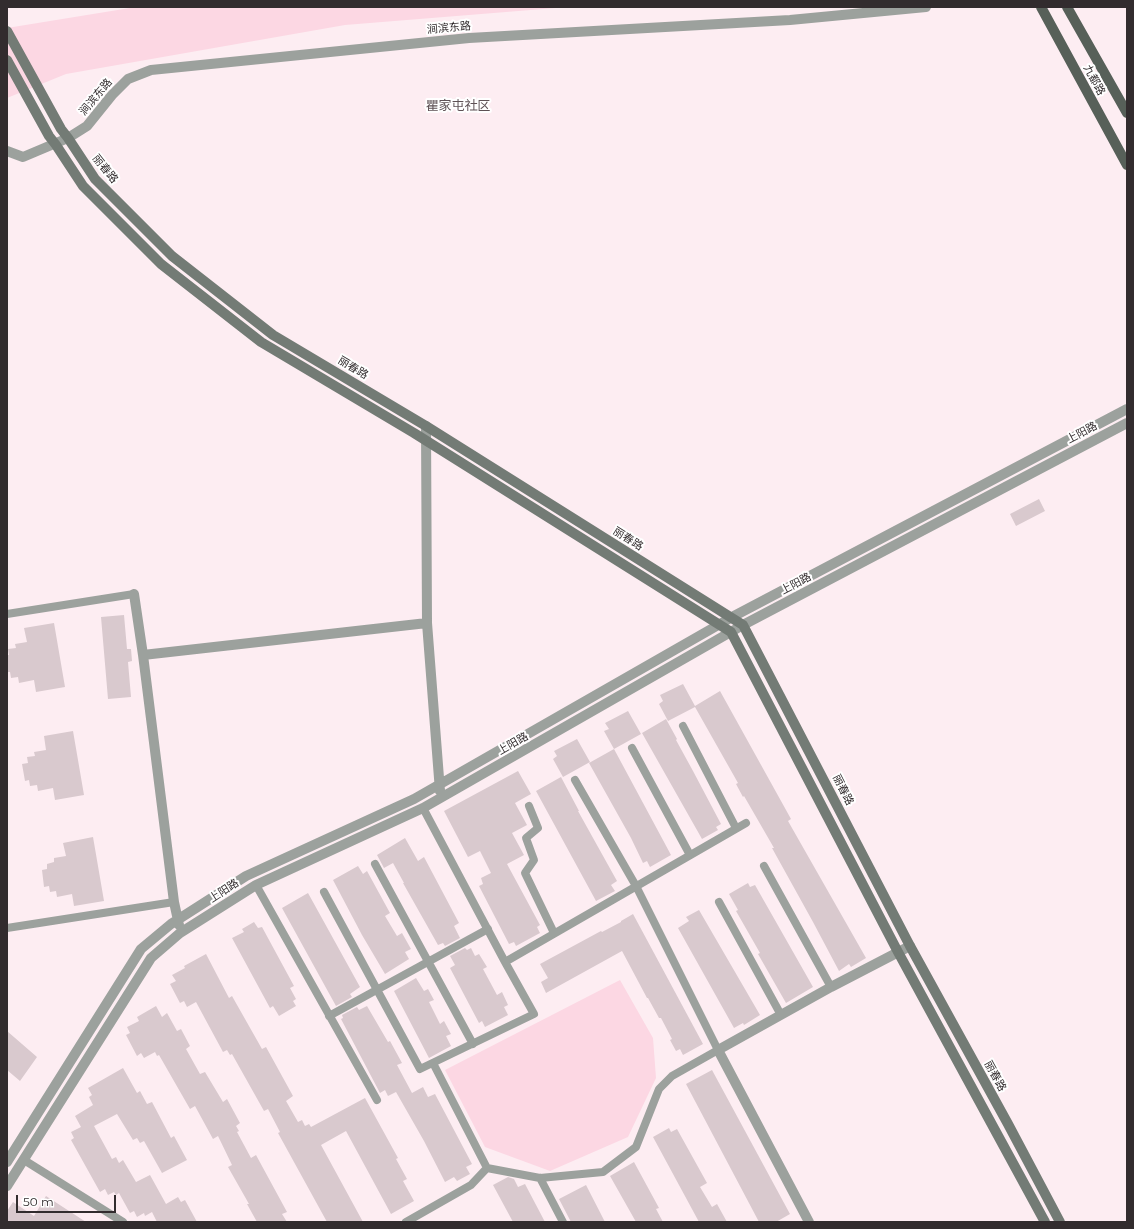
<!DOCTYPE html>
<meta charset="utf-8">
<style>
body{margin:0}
#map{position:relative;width:1134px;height:1229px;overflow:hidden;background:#fdedf2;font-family:Montserrat,sans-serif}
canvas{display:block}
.frame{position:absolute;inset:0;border:8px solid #322c2e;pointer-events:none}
.scale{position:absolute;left:16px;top:1195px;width:100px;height:18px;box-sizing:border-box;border:2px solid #322c2e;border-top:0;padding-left:5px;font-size:12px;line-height:14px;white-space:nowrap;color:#322c2e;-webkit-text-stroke:3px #fff;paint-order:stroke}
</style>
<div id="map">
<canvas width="1134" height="1229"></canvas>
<div class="frame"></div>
<div class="scale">50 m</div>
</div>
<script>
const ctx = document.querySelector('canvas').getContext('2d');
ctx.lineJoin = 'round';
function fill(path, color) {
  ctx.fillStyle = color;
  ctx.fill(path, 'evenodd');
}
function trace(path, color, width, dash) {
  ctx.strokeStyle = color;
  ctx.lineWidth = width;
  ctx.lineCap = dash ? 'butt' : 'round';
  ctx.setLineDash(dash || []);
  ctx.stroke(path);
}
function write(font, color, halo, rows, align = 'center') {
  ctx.font = font + ' Montserrat,"Noto Sans SC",sans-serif';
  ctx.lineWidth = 4;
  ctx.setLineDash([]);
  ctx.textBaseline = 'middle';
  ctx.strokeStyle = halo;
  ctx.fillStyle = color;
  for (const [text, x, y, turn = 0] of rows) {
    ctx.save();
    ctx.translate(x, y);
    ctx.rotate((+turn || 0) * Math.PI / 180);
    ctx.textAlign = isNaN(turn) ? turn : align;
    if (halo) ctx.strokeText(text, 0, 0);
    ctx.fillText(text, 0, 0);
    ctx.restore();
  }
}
const green = new Path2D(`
 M136,7H568L345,25L66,74L7,98V28Z
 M620,980L653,1038L656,1078L628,1137L550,1171L485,1147L445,1070Z`);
const building = new Path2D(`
 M1039,499L1045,511L1016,526L1010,514Z
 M124,615L127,649H131L132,661L128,662L131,697L108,699L101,617Z
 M54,623L65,687L36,692L34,680L19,683L18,677L11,678L10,672H7V655H9L8,649L16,648L15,644L27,642L24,628Z
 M683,684L695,706L720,691L791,819L788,821L866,958L851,967L849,964L839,971L813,922L772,848H774L744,796L743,797L736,784L738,783L695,707L668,721L659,704L663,701L660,695Z
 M628,711L641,734L614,749L604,731L609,729L605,723Z
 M666,719L677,739L676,740L693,771L721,824L716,827L718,830L702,839L642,733Z
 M73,731L84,795L55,800L53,788L38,791L37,785L30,786L29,780L25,781L22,764L28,763L27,757L35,756L34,752L46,750L44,736Z
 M577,739L590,762L563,777L553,759L557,756L554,751Z
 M614,749L671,855L650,867L647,861L643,863L631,838L589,763Z
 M518,771L531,794L515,803L527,825L512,833L524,855L507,864L540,925L537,927L540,933L516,946L514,942L509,944L479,886L483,884L481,878L491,873L480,851L468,857L444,811Z
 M561,777L579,811H578L617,881L611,885L615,891L596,901L536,791Z
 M93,837L104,901L74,906L72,894L57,897L56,891L50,892L49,886L44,887L42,870L47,869V864L54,862V858L66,856L63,843Z
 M405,838L418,861L424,857L459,923L454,926L460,938L445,946L443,943L438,945L403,883H404L393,863L384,868L377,855Z
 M358,866L363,874L367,871L390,913L385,916L397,936L402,933L411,949L405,952L409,959L385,974L362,935L333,880Z
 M748,883L750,887L755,885L813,987L786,1003L758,954L760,953L736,911L738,910L729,894Z
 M308,893L360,987L350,994L352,997L336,1006L282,908Z
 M699,910L760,1015L744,1025L743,1023L734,1028L678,928L689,921L686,917Z
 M633,914L703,1044L683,1055L680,1049L676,1051L670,1040L672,1039L661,1018H659L648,998H647L622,951L546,993L541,982L548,978L540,964L601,931L602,932L621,922V921Z
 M254,922L258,928L262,927L294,986L290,988L296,999L293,1001L296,1006L279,1016L273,1006L270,1008L232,938L244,932L242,929Z
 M465,948L467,950L471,948L475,956L479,954L487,967L483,969L497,995L502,992L508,1005L504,1007L508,1015L485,1027L482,1021L479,1023L450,968L455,965L450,956Z
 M206,954L229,998L232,996L262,1049L266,1047L293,1096L286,1101L298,1122L302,1120L305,1126L309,1124L311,1127L365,1098L398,1158L396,1159L407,1179L403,1181L414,1201L391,1214L346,1131L321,1145L363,1222H327L278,1133L280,1132L268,1109L264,1111L232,1054L230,1055L227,1050L223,1052L196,1002L187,1007L184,1001L180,1003L170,984L176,981L172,975L185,968L184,966Z
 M416,978L424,991L428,989L434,1000L429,1002L440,1024L444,1021L451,1034L446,1036L451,1046L429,1058L394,991Z
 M156,1006L162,1017L167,1013L177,1031L181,1029L190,1046L186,1049L200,1074L205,1072L223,1102L227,1099L240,1123L236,1126L239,1131L237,1132L251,1158L256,1155L287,1212L282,1214L287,1222H257L247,1204H249L228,1167L232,1165L218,1136L213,1139L195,1106L190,1109L159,1055L157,1056L155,1052L144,1058L141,1053L137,1056L126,1035L130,1033L127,1027L139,1021L137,1017Z
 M367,1006L388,1042L390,1041L402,1063L397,1065L412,1093L423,1087L428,1097L435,1094L472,1164L466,1167L470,1174L457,1181L454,1177L445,1182L424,1141L396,1092L388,1096L385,1090L380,1093L341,1019L343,1018L342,1015L357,1007L359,1010Z
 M7,1031L37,1057L20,1081L7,1070Z
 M123,1068L137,1093L140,1091L147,1104L152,1102L171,1138L174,1136L187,1160L162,1173L144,1141L140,1143L137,1138L133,1140L117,1114L94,1126L112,1159L116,1157L119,1163L123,1160L136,1182L150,1175L166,1204L178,1197L181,1202L185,1200L197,1222H157L152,1212L145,1216L144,1213L137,1217L134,1211L130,1213L119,1193L116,1195L114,1192L108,1195L105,1189L100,1192L71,1140L74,1138L71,1132L81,1127L75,1116L93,1105L89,1097L92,1095L88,1088Z
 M712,1070L790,1214L776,1222H759L686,1084Z
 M669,1128L671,1132L677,1129L707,1183L700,1187L712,1207L717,1204L727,1222H699L653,1137Z
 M634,1162L659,1208L656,1209L663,1222H636L610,1176Z
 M508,1177L514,1179L518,1187L525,1184L545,1222H513L493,1185Z
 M586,1185L605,1222H571L559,1199Z
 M46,1196L86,1222H7V1211L13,1202L34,1216Z`);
const service = new Path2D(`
 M7,614L134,594
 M683,726L736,828
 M632,748L690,855
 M529,806L538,828L526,838L534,860L525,873L554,933
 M375,864L473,1044
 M764,866L831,987
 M256,885L377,1100
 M324,892L420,1069L534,1014L505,962L423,808
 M719,902L781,1015
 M7,928L174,902
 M505,962L746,823
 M329,1016L488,929
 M433,1063L487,1168L540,1178L603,1172L636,1147L659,1089L672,1076L718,1050L636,886L575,780
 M24,1160L123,1222
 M540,1178L563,1222
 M406,1222L471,1185L487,1168`);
const minor = new Path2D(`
 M7,151L23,157L68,138L87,126L112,95L128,79L151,70L469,38L790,20L926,7
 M426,426L427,623L440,791
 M134,594L143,655L427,623
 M143,655L174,902L179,925
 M7,1162L141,949L171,924L246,876L414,799L734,616L1127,409
 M7,1186L151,958L180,933L256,885L423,808L743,625L1127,423
 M809,1222L718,1050L831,987L910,946`);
const secondary = new Path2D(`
 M7,31L61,129L68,138L95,179L172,256L273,335L426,426L743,625L910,946L1008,1124L1060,1222
 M7,60L49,136L56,145L83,186L161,264L261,342L414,433L731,632L898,952L1045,1222`);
const primary = new Path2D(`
 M1041,7L1127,165
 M1067,7L1127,113`);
const streetNames = [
 ["涧滨东路",449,28,-5],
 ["九都路",1094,80,61],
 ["涧滨东路",96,97,-50],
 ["丽春路",105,169,51],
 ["丽春路",353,368,31],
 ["上阳路",1082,433,-28],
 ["丽春路",628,539,32],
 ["上阳路",796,584,-28],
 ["上阳路",513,744,-30],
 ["丽春路",843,790,63],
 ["上阳路",224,891,-33],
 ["丽春路",995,1076,61]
];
const quarterNames = [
 ["瞿家屯社区",458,106]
];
fill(green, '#fcd7e3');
fill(building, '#d9c9ce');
trace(service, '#9ca19d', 8);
trace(minor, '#9ca19d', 10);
trace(secondary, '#737b75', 10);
trace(primary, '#576059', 10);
write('11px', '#322c2e', '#fff', streetNames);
write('13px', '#5e5155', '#fff', quarterNames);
</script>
